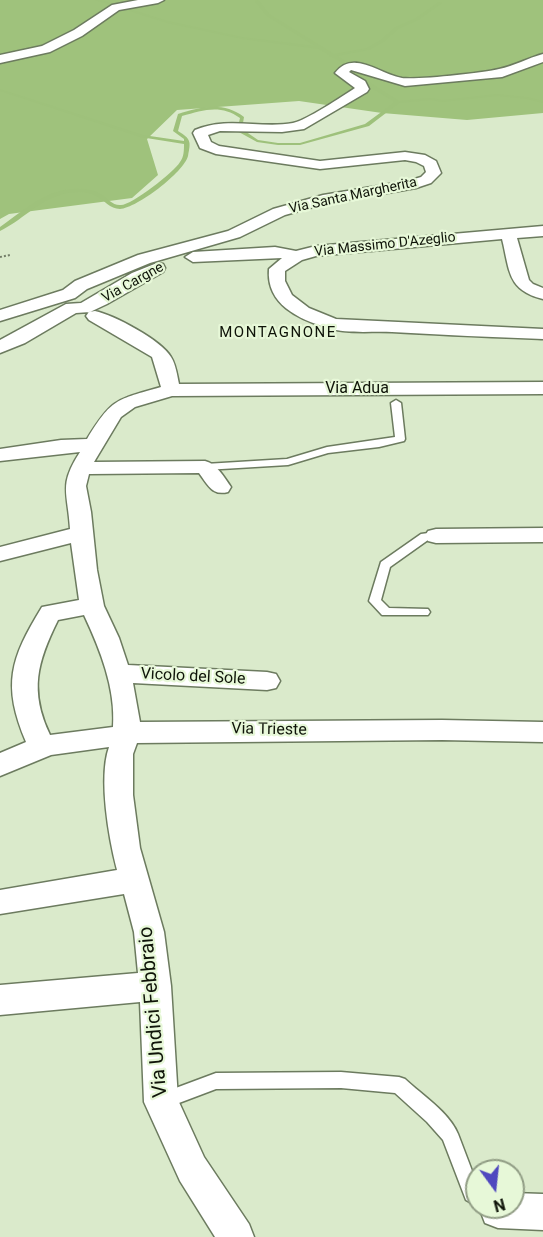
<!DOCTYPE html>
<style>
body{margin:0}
#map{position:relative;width:543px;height:1237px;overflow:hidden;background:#daeacb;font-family:Roboto,sans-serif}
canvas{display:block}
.north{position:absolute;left:465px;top:1159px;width:60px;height:60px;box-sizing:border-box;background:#e7f8d8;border:2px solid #919d85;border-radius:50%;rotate:165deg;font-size:16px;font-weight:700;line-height:24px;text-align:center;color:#0f1409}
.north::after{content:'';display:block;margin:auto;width:21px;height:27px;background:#4f48bf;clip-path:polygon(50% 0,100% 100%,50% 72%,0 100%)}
</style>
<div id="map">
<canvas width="543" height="1237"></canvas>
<div class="north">N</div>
</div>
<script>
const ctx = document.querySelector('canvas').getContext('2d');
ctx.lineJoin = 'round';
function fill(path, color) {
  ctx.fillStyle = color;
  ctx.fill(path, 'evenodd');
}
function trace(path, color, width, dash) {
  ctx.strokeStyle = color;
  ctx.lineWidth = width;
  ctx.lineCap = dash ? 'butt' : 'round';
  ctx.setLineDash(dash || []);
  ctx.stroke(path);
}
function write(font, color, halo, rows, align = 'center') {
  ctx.font = font + ' Roboto,sans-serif';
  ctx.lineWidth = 4.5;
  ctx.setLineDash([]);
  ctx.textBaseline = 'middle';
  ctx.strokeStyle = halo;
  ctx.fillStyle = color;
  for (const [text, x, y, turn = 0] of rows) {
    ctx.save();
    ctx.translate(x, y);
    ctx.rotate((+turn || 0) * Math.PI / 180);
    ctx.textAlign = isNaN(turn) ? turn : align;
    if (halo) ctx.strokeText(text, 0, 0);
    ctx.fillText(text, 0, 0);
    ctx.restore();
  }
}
const forest = new Path2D(`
 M0,0H543V113L467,120L382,113L299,101L177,110L147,139L158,175L132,198L9,214L0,219Z`);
const stream = new Path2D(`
 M95,0H101L168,21L242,37L315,46L267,16L255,1L258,0L269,14L334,54L367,48L381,40L396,27L416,18L439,2L442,3L418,20L398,29L383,42L369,50L337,56L347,62V64H345L332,57H329V55L319,49L242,39L167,23Z
 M351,69H355L372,84L399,101L430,98L443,100L497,94L527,97L543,101V103L527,99L497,96L443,102L430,100L399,103L369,126L300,145H278L257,142L237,131L240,118C221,104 203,110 182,116L178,131C191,139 191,141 188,156C184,172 137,208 120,209C110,209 104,200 96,196C86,190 70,192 60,195C37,202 21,221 0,231V227C18,214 38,197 60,191C72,188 90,187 101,194C107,198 113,206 121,205C132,205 174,172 180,162C184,157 184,150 184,144L140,137L0,91V89L143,135L184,141V139L173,131L178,114C201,107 223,101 244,117L242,129L258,140L278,143H300L365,124L395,102L368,86L351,71Z`);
const path = new Path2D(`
 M0,257L10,255`);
const service = new Path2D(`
 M396,400L401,403L405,439L404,441L379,447L328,453L288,465L205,470L200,467L205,464L287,459L327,447L395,437L391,403Z
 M436,532L442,536L440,539L428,540L390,567L381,600L389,608L428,609L430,612L428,615H382L369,601L381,562L421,534Z
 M341,1072L399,1077L405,1079C422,1095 449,1112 458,1134L477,1184V1206L466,1200L443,1140L427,1122L395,1093L341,1088L216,1089L163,1109L157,1107L155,1101L157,1095L216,1073Z`);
const minor = new Path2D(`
 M138,0H164L158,3L119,10L82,36L50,52L0,63V55L42,46L74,30L112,5Z
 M543,54V62L502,77L405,86L351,70L349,72L365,81L369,89L367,92L304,129L282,132L220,131L208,135L211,142L219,146L320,161L405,152L425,155L436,161L441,173L431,183L416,188L324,204L285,215L240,237L150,263L87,289L75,298L0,321V310L63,290L75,281L138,255L228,231L273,209L323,195L408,181L421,177L426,172L424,166L416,162L405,160L320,169L216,154L200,148L193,133L195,130C228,116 260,129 293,123C305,121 343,96 355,88L335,73C353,49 379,74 402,78C417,80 482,73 499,69C514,66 528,58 543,54Z
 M543,226V236L517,238L529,280L533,284L543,288V299C507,290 510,271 502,239L316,256L302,260L285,271V281L292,295L309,308L336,319L543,329V339C493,337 442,335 392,332C371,331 347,334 328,328C298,319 266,304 269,269L282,258L193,262L185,257L193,252L275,247L296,251L316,246Z
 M157,263L163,264L165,268L163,272L107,304L90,312L76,313L25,343L0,353V340L66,304L81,303L132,273Z
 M95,311C114,315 161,340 171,357C176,365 177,375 179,384L543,382V394L172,396L135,407L121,417L94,462L205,461C217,464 224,477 231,487L228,492C212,496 208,485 199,473L89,474L86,486L91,512L97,570L104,606L119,638L128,665L267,672L276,674L280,681L276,688L267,690L133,683L140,722L442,720L543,722V742L442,740L137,743L133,754V795L140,848L164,932L171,986L178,1100L204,1157L249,1224L254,1237H215L180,1181L144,1102L140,1002L0,1015V985L138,973L134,932L124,894L0,914V890L117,870C109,839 98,778 109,747L51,755L0,776V753L26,742C2,685 10,659 42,607L79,600L71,543L0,561V547L70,529C68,492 58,486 80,452L0,461V449L61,440L87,439C112,398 116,400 161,387L152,357L89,320L86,316L89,312ZM84,615C100,649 116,689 113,727L50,735C29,691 37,662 58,620Z
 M543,528V542L436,543L428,541L425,536L428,531L436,529Z
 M513,1193L543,1194V1230L498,1228L485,1223L480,1210L481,1207H513Z`);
const farStreetnames = [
 ["Via Santa Margherita",353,196,-12],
 ["Via Massimo D'Azeglio",385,245,-6],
 ["Via Cargne",133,283,-29]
];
const farNeighbourhoodnames = [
 ["MONTAGNONE",278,333]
];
const streetNames = [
 ["Via Adua",357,389],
 ["Vicolo del Sole",193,677,3],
 ["Via Trieste",269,730,1]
];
const nearStreetnames = [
 ["Via Undici Febbraio",154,1012,-95]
];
fill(forest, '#9fc27c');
fill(stream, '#9ec17b');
trace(service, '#6c7b5f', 3);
trace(minor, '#6c7b5f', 3);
trace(path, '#747e69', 2, [2, 2]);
fill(service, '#fff');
fill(minor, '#fff');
write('14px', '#0f1409', '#e7f8d8', farStreetnames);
ctx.letterSpacing = '1.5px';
write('15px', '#0f1409', '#e7f8d8', farNeighbourhoodnames);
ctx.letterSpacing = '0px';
write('16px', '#0f1409', '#e7f8d8', streetNames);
write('20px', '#0f1409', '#e7f8d8', nearStreetnames);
</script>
